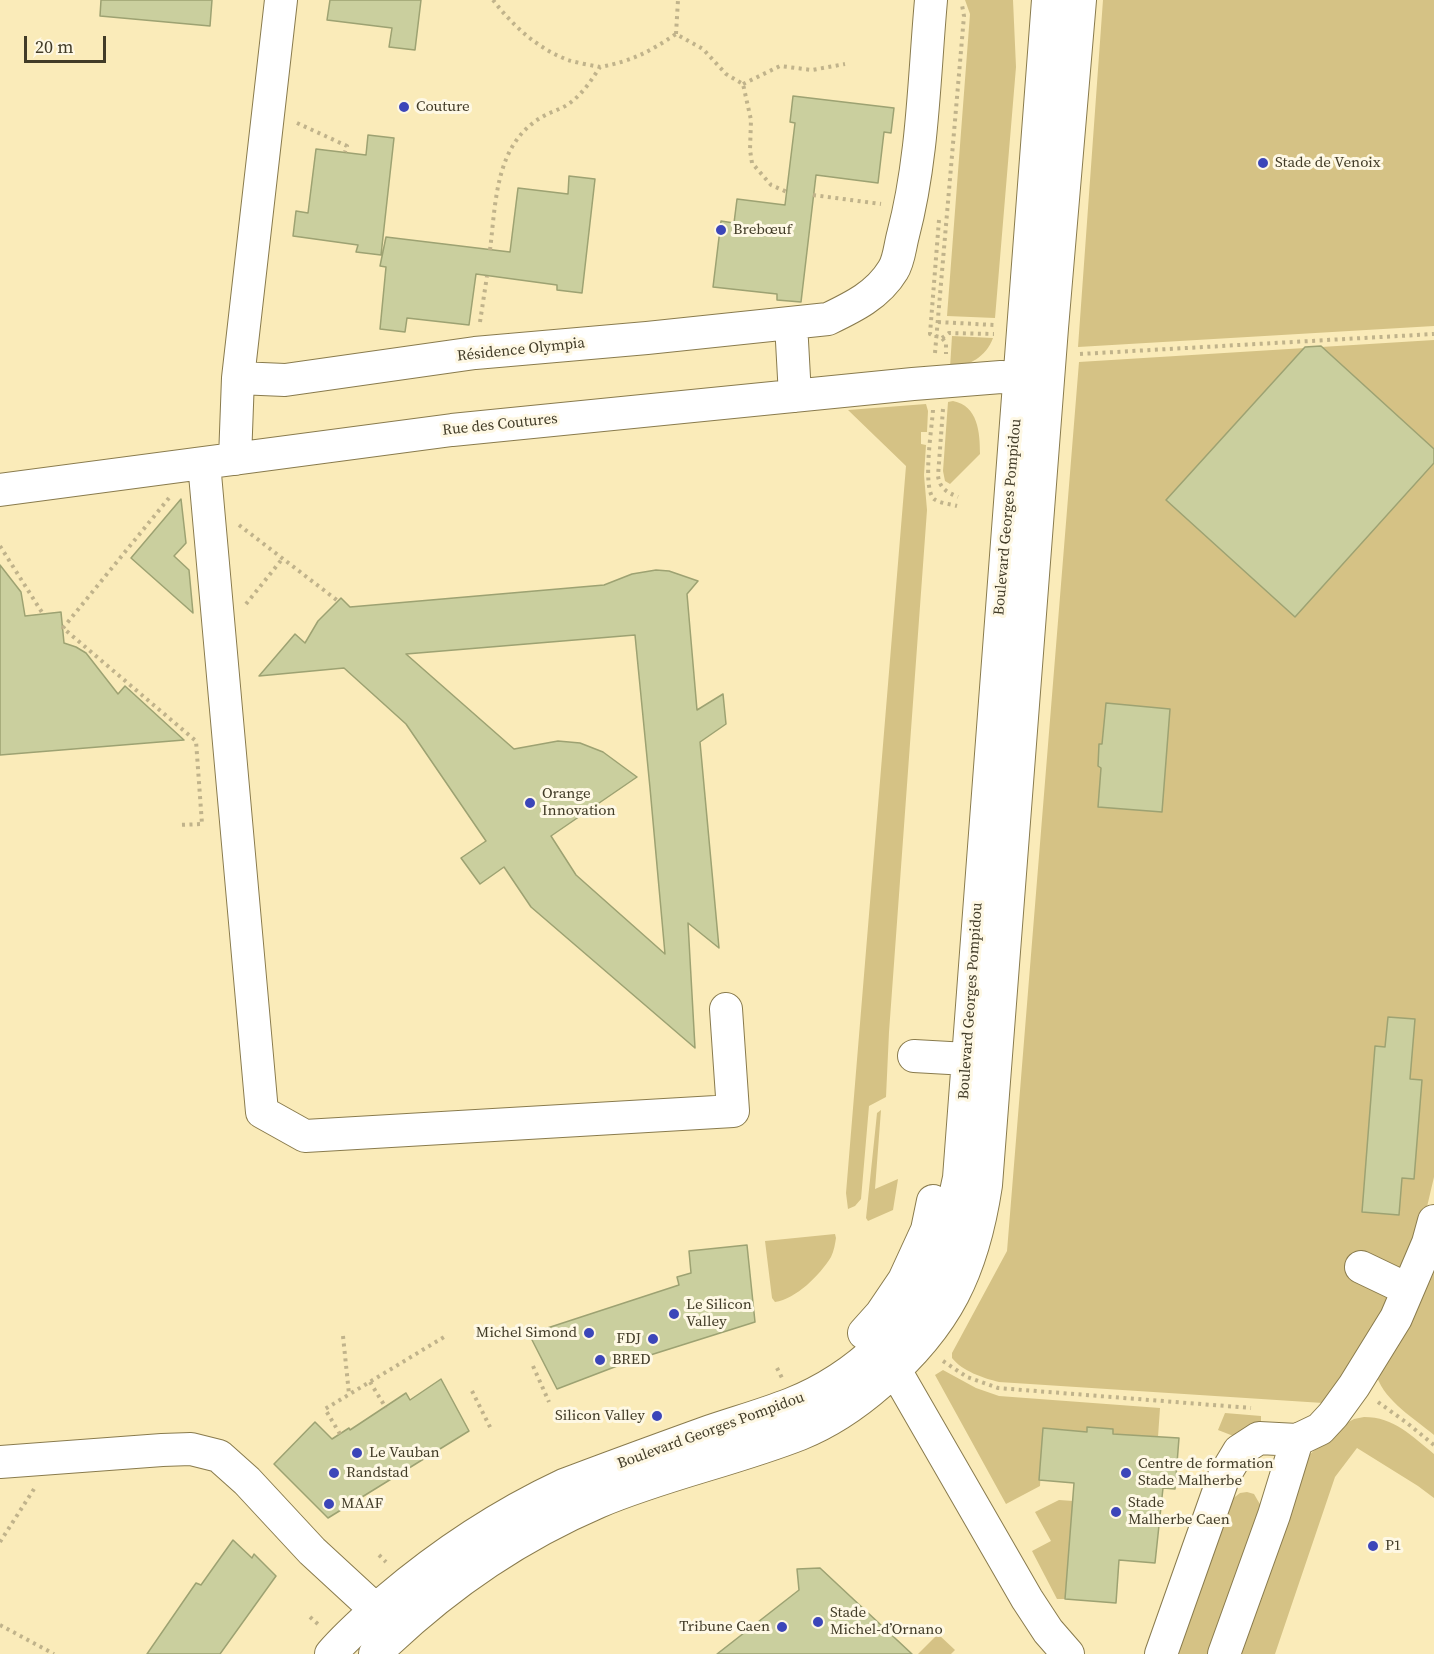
<!DOCTYPE html>
<meta charset="utf-8">
<style>
body{margin:0}
#map{position:relative;width:1434px;height:1654px;overflow:hidden;background:#faebb9;font-family:"Source Serif 4",serif}
canvas{display:block}
.scale{position:absolute;left:24px;top:36px;width:82px;height:27px;box-sizing:border-box;border:3px solid #413b27;border-top:0;padding-left:8px;font-size:18px;line-height:21px;white-space:nowrap;color:#413b27;-webkit-text-stroke:4px #fef8e4;paint-order:stroke}
</style>
<div id="map">
<canvas width="1434" height="1654"></canvas>
<div class="scale">20 m</div>
</div>
<script>
const ctx = document.querySelector('canvas').getContext('2d');
ctx.lineJoin = 'round';
function fill(path, color) {
  ctx.fillStyle = color;
  ctx.fill(path, 'evenodd');
}
function trace(path, color, width, dash) {
  ctx.strokeStyle = color;
  ctx.lineWidth = width;
  ctx.lineCap = dash ? 'butt' : 'round';
  ctx.setLineDash(dash || []);
  ctx.stroke(path);
}
function write(font, color, halo, rows, align = 'center') {
  ctx.font = font + ' "Source Serif 4",serif';
  ctx.lineWidth = 6;
  ctx.setLineDash([]);
  ctx.textBaseline = 'middle';
  ctx.strokeStyle = halo;
  ctx.fillStyle = color;
  for (const [text, x, y, turn = 0] of rows) {
    ctx.save();
    ctx.translate(x, y);
    ctx.rotate((+turn || 0) * Math.PI / 180);
    ctx.textAlign = isNaN(turn) ? turn : align;
    if (halo) ctx.strokeText(text, 0, 0);
    ctx.fillText(text, 0, 0);
    ctx.restore();
  }
}
const green = new Path2D(`
 M965,0H1013L1016,67L995,318L947,316L970,14Z
 M1103,0H1434V326L1078,347Z
 M952,336L993,338C986,357 969,366 950,368Z
 M1434,340V1177L1426,1211L1375,1327L1323,1403L999,1382C983,1378 962,1371 952,1358V1353L1007,1251L1079,362Z
 M953,401C978,406 980,432 980,454L950,484L945,481L943,471L948,402Z
 M926,404L928,411L927,432H921V444L926,445L924,475L927,510L889,1032L886,1097L869,1106L861,1199L855,1206L848,1209L846,1193L906,466L848,410Z
 M881,1110L875,1189L898,1179L893,1210L868,1221L866,1218L876,1123L877,1113Z
 M835,1234L836,1238C835,1244 834,1251 831,1257C820,1275 796,1299 775,1302L772,1298L765,1241Z
 M1434,1267V1435C1414,1418 1386,1402 1377,1377C1401,1343 1417,1305 1434,1267Z
 M943,1370L976,1388L999,1396L1160,1408L1158,1437L1113,1434V1429L1087,1427V1432L1043,1428L1040,1486L1006,1504L935,1375Z
 M1225,1413L1261,1416V1427L1236,1437L1218,1430Z
 M1364,1417C1394,1417 1412,1436 1434,1454V1498L1418,1486L1357,1448L1335,1477L1275,1654H1236L1308,1456L1343,1425L1354,1419Z
 M1247,1492L1254,1494L1261,1506L1209,1654H1173L1231,1500L1240,1493Z
 M1059,1500L1073,1501L1065,1599H1057L1032,1551L1051,1541L1035,1512Z
 M938,1634L955,1650L951,1654H918Z`);
const building = new Path2D(`
 M101,0H212L210,26L100,16Z
 M330,0H421L415,50L389,47L392,28L327,20Z
 M793,96L894,108L891,133L884,132L878,183L816,175L801,302L777,300V294L713,287L721,221L734,223L737,199L785,205L795,123L790,122Z
 M368,135L394,138L381,255L356,252L358,245L293,236L296,211L308,213L316,149L366,155Z
 M569,176L595,179L582,293L557,290V285L476,274L469,325L407,318L405,332L380,329L386,267L380,266L386,237L510,252L518,188L568,194Z
 M1321,346L1434,449V463L1295,617L1166,500L1305,347Z
 M181,499L186,543L174,556L189,570L193,613L131,558Z
 M0,565L21,592L25,616L61,612L64,643L76,647L86,653L118,694L125,686L184,740L0,755Z
 M656,570L669,571L698,581L687,594L697,710L723,694L726,724L700,742L719,948L688,923L695,1048L531,907L504,867L480,884L461,858L486,841L406,724L344,668L259,676L295,634L305,643L318,621L341,598L350,607L604,585L632,574ZM635,635L650,788L665,954L576,875L551,836L637,777L603,752L580,743L558,741L514,749L406,654Z
 M1106,703L1170,709L1162,812L1098,807L1101,768L1098,766L1099,744H1102Z
 M1388,1017L1415,1019L1410,1079L1422,1080L1414,1179L1402,1178L1399,1215L1362,1212L1375,1046L1385,1047Z
 M747,1245L755,1322L625,1363L557,1389L529,1334L679,1285L677,1277L691,1273L689,1251Z
 M441,1379L469,1431L328,1518L274,1464L315,1422L332,1439L349,1428L350,1430L406,1393L410,1400Z
 M1087,1427L1113,1429V1434L1179,1438L1175,1489L1163,1488L1155,1563L1119,1560L1116,1603L1065,1599L1074,1483L1039,1480L1043,1428L1087,1432Z
 M233,1540L252,1558L254,1554L276,1576L220,1654H147L196,1583L201,1585Z
 M820,1568L912,1654H717L799,1590L797,1569Z`);
const path = new Path2D(`
 M493,0C512,25 538,49 568,60C578,63 590,65 600,67
 M676,34L678,0
 M743,84L780,66L812,70L845,64
 M297,123L347,146L345,152
 M813,195L881,204
 M939,220L930,334L942,338L946,343V354
 M490,250C496,202 495,144 542,117C550,112 559,110 567,105C581,96 591,81 600,67C632,61 649,52 676,34L703,49L726,74L743,84L751,120L750,150L752,163L771,185L787,192
 M480,322L487,276
 M938,322L994,325
 M942,338L949,333L994,334
 M935,353L964,16L962,5
 M1080,354L1434,334
 M943,409L938,476C940,489 947,492 958,497
 M933,410C932,427 922,488 934,499C939,503 950,504 957,506
 M169,498L63,628L196,741L202,824L178,825
 M239,525L338,601
 M0,546L43,614
 M246,604L283,558
 M343,1336L349,1394
 M943,1361L967,1377L998,1388L1251,1408
 M533,1366L549,1402
 M777,1368L782,1378
 M370,1382L386,1408
 M472,1391L492,1431
 M1378,1402L1407,1423L1434,1445
 M340,1434L325,1409L444,1337
 M0,1542L34,1489
 M379,1555L386,1562
 M310,1617L319,1625
 M0,1625L54,1654`);
const minor = new Path2D(`
 M281,0L238,378L285,380L475,353L647,338L828,319C853,307 878,295 893,270C899,261 900,246 903,235C923,159 924,78 931,0
 M791,323L795,396
 M235,459L238,378
 M204,463L262,1112L305,1136L733,1111L726,1009
 M0,490L452,430L913,384L1001,377L1040,379
 M914,1056L967,1059
 M1361,1267L1407,1289
 M864,1333L881,1314L904,1280L927,1230L933,1201
 M883,1354L895,1370L1027,1599L1048,1631L1068,1654
 M0,1462L162,1450L191,1449L219,1456L247,1481L312,1551L376,1610
 M331,1654C348,1634 368,1617 387,1600C441,1554 500,1515 564,1485C611,1467 658,1450 705,1433C734,1423 763,1415 791,1404C856,1378 915,1324 940,1258C949,1232 953,1204 959,1178L1048,0
 M375,1654C440,1590 514,1538 598,1502C664,1474 734,1460 800,1434C830,1422 856,1404 880,1383C947,1325 973,1271 986,1185L1052,328L1080,0
 M1161,1654L1224,1476L1239,1451L1259,1438L1297,1440L1320,1429L1333,1415L1354,1386L1396,1318L1428,1243L1434,1221
 M1224,1654L1274,1515L1297,1440`);
const markers = [
 [404,107,6,"#3c46b9"],
 [1263,163,6,"#3c46b9"],
 [721,230,6,"#3c46b9"],
 [530,803,6,"#3c46b9"],
 [674,1314,6,"#3c46b9"],
 [589,1333,6,"#3c46b9"],
 [653,1339,6,"#3c46b9"],
 [600,1360,6,"#3c46b9"],
 [657,1416,6,"#3c46b9"],
 [357,1453,6,"#3c46b9"],
 [334,1473,6,"#3c46b9"],
 [1126,1473,6,"#3c46b9"],
 [329,1504,6,"#3c46b9"],
 [1116,1512,6,"#3c46b9"],
 [1373,1546,6,"#3c46b9"],
 [818,1622,6,"#3c46b9"],
 [782,1627,6,"#3c46b9"]
];
const poiNames = [
 ["Couture",416,107],
 ["Stade de Venoix",1275,163],
 ["Brebœuf",733,230],
 ["Orange",542,794],
 ["Innovation",542,811],
 ["Le Silicon",686,1305],
 ["Valley",686,1322],
 ["Michel Simond",577,1333,"right"],
 ["FDJ",641,1339,"right"],
 ["BRED",612,1360],
 ["Silicon Valley",645,1416,"right"],
 ["Le Vauban",369,1453],
 ["Centre de formation",1138,1464],
 ["Stade Malherbe",1138,1481],
 ["Randstad",346,1473],
 ["Stade",1128,1503],
 ["Malherbe Caen",1128,1520],
 ["MAAF",341,1504],
 ["P1",1385,1546],
 ["Stade",830,1613],
 ["Michel-d’Ornano",830,1630],
 ["Tribune Caen",770,1627,"right"]
];
const streetNames = [
 ["Résidence Olympia",521,350,-6],
 ["Rue des Coutures",500,425,-6],
 ["Boulevard Georges Pompidou",1008,517,-85],
 ["Boulevard Georges Pompidou",971,1001,-86],
 ["Boulevard Georges Pompidou",711,1431,-20]
];
fill(green, '#d5c285');
fill(building, '#cacf9e');
trace(building, '#9da272', 1.5);
trace(minor, '#897b4d', 34);
trace(path, '#c0b38b', 4, [3, 4.5]);
trace(minor, '#fff', 32);
for (const [x, y, r, color] of markers) {
  const dot = new Path2D();
  dot.arc(x, y, r, 0, 2 * Math.PI);
  ctx.fillStyle = color;
  ctx.fill(dot);
  trace(dot, '#fef8e4', 2);
}
write('15px', '#413b27', '#fef8e4', poiNames, 'left');
write('15px', '#413b27', '#fef8e4', streetNames);
</script>
